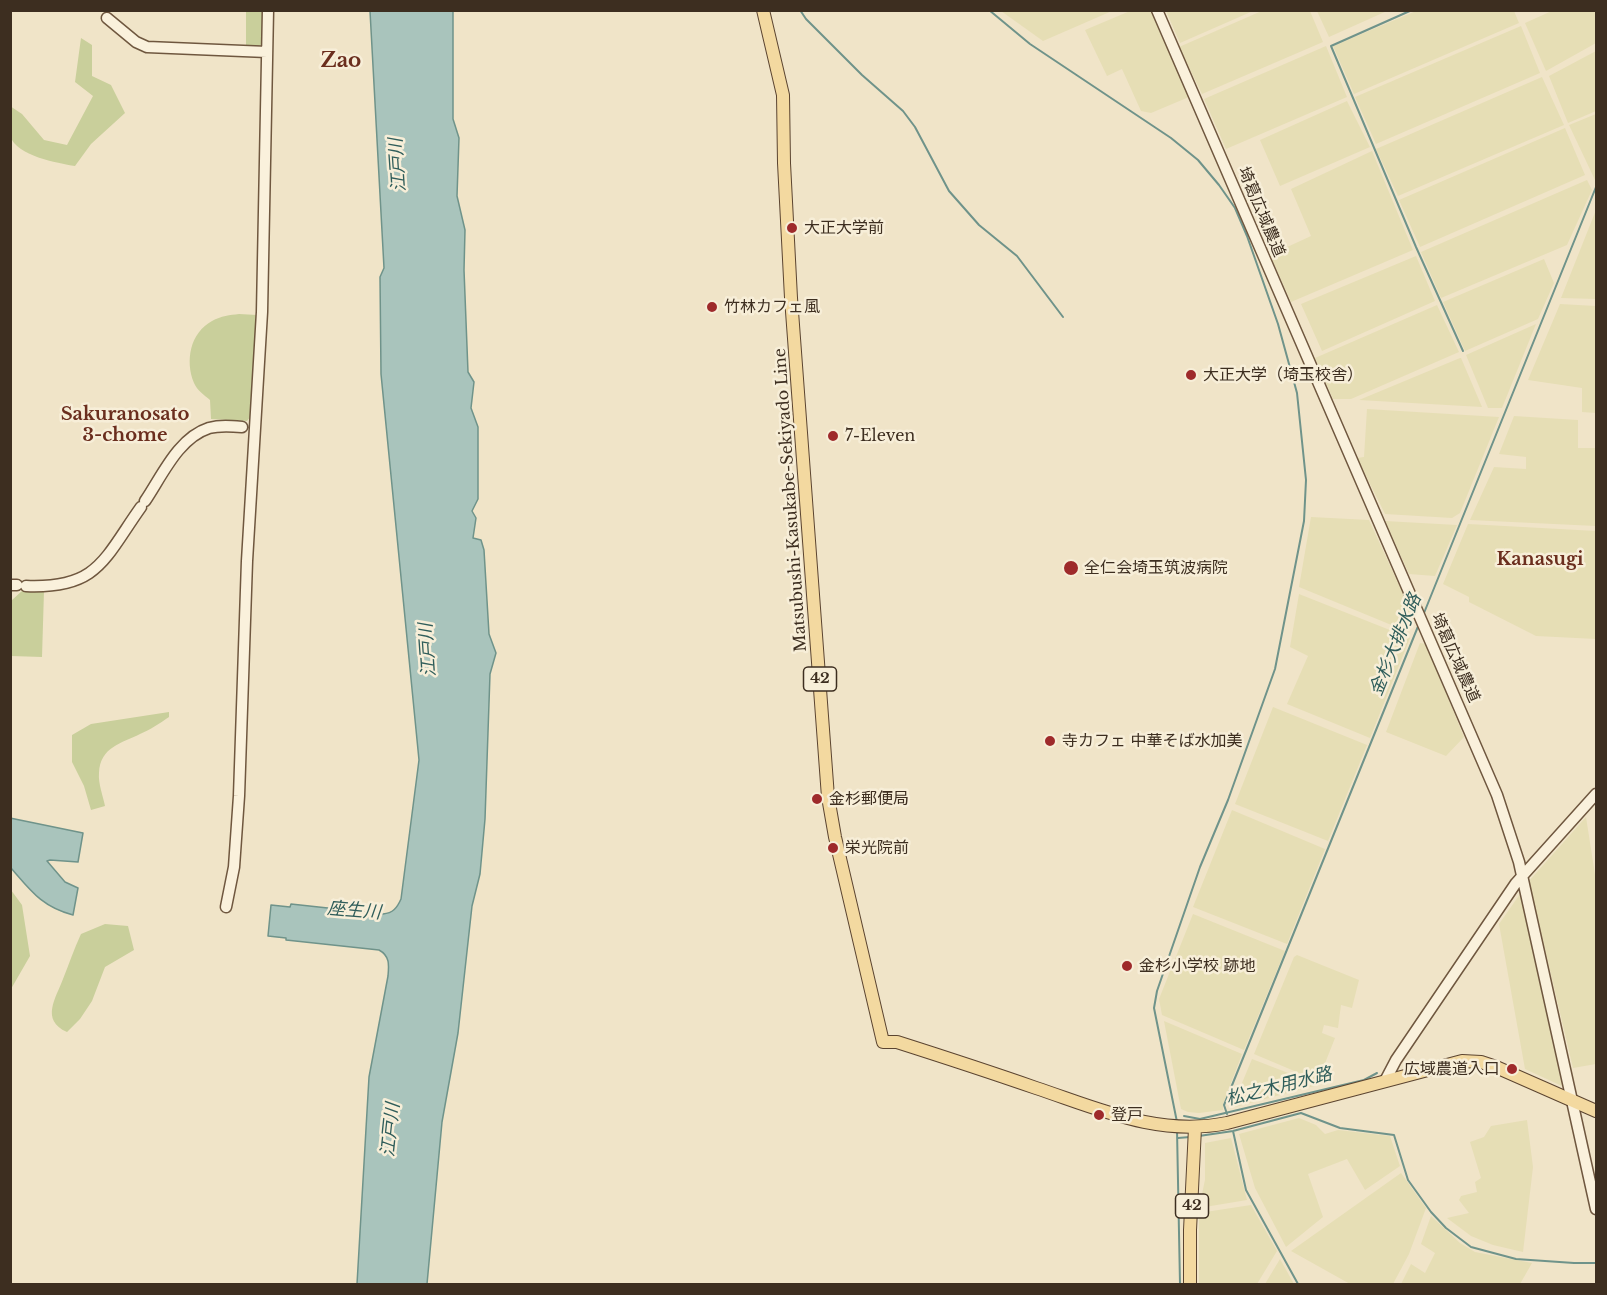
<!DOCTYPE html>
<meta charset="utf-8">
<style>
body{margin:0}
#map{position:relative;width:1607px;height:1295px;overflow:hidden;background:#f0e4c8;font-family:"Libre Baskerville",serif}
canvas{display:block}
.frame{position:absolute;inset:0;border:12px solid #3d2e20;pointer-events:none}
</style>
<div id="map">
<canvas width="1607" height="1295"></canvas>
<div class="frame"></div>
</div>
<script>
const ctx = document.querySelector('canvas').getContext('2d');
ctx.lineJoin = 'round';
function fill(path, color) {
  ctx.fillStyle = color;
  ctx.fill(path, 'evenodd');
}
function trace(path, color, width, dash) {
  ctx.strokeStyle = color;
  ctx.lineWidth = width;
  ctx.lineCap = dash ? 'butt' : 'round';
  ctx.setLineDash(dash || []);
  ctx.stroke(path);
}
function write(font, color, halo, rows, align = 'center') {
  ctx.font = font + ' "Libre Baskerville","Noto Sans JP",serif';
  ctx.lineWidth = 5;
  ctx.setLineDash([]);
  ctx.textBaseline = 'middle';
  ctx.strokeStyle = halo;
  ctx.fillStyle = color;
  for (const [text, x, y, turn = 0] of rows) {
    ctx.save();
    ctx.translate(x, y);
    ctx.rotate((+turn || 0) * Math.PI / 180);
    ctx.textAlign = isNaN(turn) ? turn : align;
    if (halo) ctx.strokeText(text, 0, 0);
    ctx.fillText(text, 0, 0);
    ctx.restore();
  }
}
const farmland = new Path2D(`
 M1264,10L1310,11L1323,42L1202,94L1179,47Z
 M1554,10L1596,11V43L1546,71L1525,23Z
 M1001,11H1112L1043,41Z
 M1130,11H1151L1189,97L1151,113L1141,111L1122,69L1107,76L1085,30Z
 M1166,11H1253L1180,43Z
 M1317,11H1387L1329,37Z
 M1416,11H1514L1519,23L1354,94L1333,46Z
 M1521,26L1540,73L1376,144L1355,97Z
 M1326,46L1347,97L1226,149L1204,99Z
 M1596,51V111L1568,123L1549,76Z
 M1542,77L1564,125L1398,196L1376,149Z
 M1347,101L1370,147L1280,186L1260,140Z
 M1596,114V176L1595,180L1569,125Z
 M1565,128L1585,175L1420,247L1399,200Z
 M1372,151L1413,250L1291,302L1270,255L1311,236L1291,189Z
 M1587,180L1592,190L1567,245L1441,298L1421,252Z
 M1596,210V299L1561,298Z
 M1416,256L1435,301L1322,351L1301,304Z
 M1544,259L1554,283L1538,319L1465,351L1443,302Z
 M1560,304L1596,306V413L1582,412V388L1528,380Z
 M1437,305L1459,352L1351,399H1333L1315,358Z
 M1536,324L1502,408H1488L1466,355Z
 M1461,358L1482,407L1359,400L1460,358Z
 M1367,409L1499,417L1460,513L1452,518L1385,514L1357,458L1364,457Z
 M1514,416L1578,420V448H1596V526L1470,520L1494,467L1526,469V457L1499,454Z
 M1311,517L1369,520L1410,609L1406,631L1299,587Z
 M1385,521L1457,525L1435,576L1409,574Z
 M1468,524L1596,531V639L1536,636L1469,602V597L1443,584Z
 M1299,594L1410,638L1370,738L1287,704L1308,656L1290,647Z
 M1420,643L1426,644L1464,737L1446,756L1386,732Z
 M1273,707L1367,745L1328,841L1235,804Z
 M1232,810L1325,849L1287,944L1193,907Z
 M1586,817L1596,881V1064L1573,1068L1529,881Z
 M1520,894L1562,1086L1525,1069L1499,924Z
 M1193,914L1285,951L1244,1050L1162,1015L1159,999Z
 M1297,955L1359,980L1352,1008L1341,1005L1338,1028L1324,1025L1322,1033L1335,1038L1318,1081L1254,1054L1294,957Z
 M1164,1021L1242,1054L1223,1104V1110L1199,1113L1188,1112L1181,1109Z
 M1252,1059L1314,1083V1086L1235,1107L1234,1102Z
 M1299,1118L1316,1125L1325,1134L1338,1130L1390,1136L1400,1166L1365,1190L1347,1159L1308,1174L1323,1217L1286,1247L1255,1188L1239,1134Z
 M1527,1120L1533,1167L1523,1252L1493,1245L1471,1236L1447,1218L1469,1213L1459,1200L1461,1196L1477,1192L1475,1182L1481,1178L1470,1142L1484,1137L1491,1126Z
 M1231,1138L1247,1200L1199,1208L1205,1180V1143Z
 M1401,1173L1426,1208L1409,1254L1393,1284H1350L1291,1251Z
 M1251,1205L1277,1251L1257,1284H1199V1213Z
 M1431,1216L1460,1243L1475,1252L1532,1263L1520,1284H1401L1411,1264L1425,1273L1435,1253L1421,1244Z
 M1280,1259L1294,1284H1265Z`);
const green = new Path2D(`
 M246,11H263V43L259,46H246Z
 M81,38L92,45V76L111,85L125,113L91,144L75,166C57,163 17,156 10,136C8,128 10,115 10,106L22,114L44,140L67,145L93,96L75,82Z
 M239,314L257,315L251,416L247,421L211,419L210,400C204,395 197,390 194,383C185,361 190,333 212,321C221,316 230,315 239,314Z
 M23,590L44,591L42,657L11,656V601Z
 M169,712V717C160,723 150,730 140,734C122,743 100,747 99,773C98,783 103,796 105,806L91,810L84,786L72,762V735L91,724Z
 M11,890L22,905L30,956L11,989Z
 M105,924L128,926L134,950L105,967L92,1001L80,1019L67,1032C40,1020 56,998 63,979C69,964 74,949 81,934Z`);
const water = new Path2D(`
 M370,11H453V119L459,138L457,196L465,230L464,270L468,372L474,382L471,408L478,427V499L472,511L476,518L473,538L481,540L484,550L489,634L496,653L490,674L485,819L480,874L472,906L458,1033L442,1122L427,1284H357L369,1077L388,976C389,965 390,956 379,950L286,940V938L268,936L271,905L290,907L291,904L383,914C393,913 397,908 401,899L419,760L381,374L380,277L384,268Z
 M10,818L83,833L78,862L50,860L47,861L65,882L78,888L73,915C42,907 31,891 11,868Z`);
const stream = new Path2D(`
 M800,10L806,19L862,75L903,111L915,127L949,191L979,225L1017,256L1063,317
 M989,10L1030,44L1171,138L1198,160L1219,185L1235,208L1247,236L1278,324L1297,393L1306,480L1304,521L1275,669L1228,800L1200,867L1157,991L1154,1008L1177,1122
 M1412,10L1331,46L1416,247L1463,351
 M1424,613L1596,187
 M1227,1114L1224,1105L1419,624
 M1184,1116L1200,1119L1364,1080L1377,1073
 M1177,1130L1180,1284
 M1233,1131L1246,1190L1298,1284
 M1199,1136L1233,1131L1301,1113L1340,1128L1394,1135L1408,1180L1431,1212L1446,1228L1471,1247L1516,1259L1574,1263H1596
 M1178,1138L1190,1137`);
const secondary = new Path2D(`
 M1157,10L1497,795L1519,862L1596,1209
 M107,18L136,42L147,47L267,52
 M145,501C162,476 178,438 209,428C220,425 231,426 242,427
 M10,585H17
 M26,586C98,589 104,559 141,507
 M226,907L234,867L239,796L247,561L262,312L268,10
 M1385,1081L1396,1060L1516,883L1596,794`);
const primary = new Path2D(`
 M763,10L783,95L784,163L791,298L828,797L835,837L883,1042H897C944,1057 990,1072 1036,1088C1099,1109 1159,1137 1227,1123L1462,1061L1481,1062L1496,1067L1596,1111
 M1190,1284V1230L1195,1128`);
const markers = [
 [792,228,6,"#9e2a2b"],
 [712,307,6,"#9e2a2b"],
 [1191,375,6,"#9e2a2b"],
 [833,436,6,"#9e2a2b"],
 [1071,568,8,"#9e2a2b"],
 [1050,741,6,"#9e2a2b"],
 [817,799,6,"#9e2a2b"],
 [833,848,6,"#9e2a2b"],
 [1127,966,6,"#9e2a2b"],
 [1512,1069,6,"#9e2a2b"],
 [1099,1115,6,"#9e2a2b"]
];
const shields = [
 [820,679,33],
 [1192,1206,33]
];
const shieldNames = [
 ["42",820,679],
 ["42",1192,1206]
];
const streetNames = [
 ["埼葛広域農道",1261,212,67],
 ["Matsubushi-Kasukabe-Sekiyado Line",791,500,-94],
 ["埼葛広域農道",1455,658,66]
];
const poiNames = [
 ["大正大学前",804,228],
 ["竹林カフェ風",724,307],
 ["大正大学（埼玉校舎）",1203,375],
 ["7-Eleven",845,436],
 ["全仁会埼玉筑波病院",1084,568],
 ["寺カフェ 中華そば水加美",1062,741],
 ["金杉郵便局",829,799],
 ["栄光院前",845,848],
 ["金杉小学校 跡地",1139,966],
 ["広域農道入口",1500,1069,"right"],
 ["登戸",1111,1115]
];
const waterNames = [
 ["江戸川",398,165,-94],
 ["金杉大排水路",1396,645,-68],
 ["江戸川",428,650,-94],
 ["座生川",354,911,5],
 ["松之木用水路",1279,1087,-14],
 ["江戸川",391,1130,-84]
];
const neighbourhoodNames = [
 ["Sakuranosato",125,415],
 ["3-chome",125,436],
 ["Kanasugi",1540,560]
];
const quarterNames = [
 ["Zao",341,61]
];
fill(farmland, '#e6deb5');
fill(green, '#c9cf9b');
fill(water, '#a9c4bc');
trace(water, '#6f938a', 1.5);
trace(stream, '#6f938a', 2);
trace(secondary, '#6f573f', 13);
trace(primary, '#5b4430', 14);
trace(secondary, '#faf1dc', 10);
trace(primary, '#f3d9a0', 12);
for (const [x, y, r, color] of markers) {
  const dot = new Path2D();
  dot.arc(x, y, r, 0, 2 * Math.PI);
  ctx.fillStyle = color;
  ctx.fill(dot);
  trace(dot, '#f7eed8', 2);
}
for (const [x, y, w] of shields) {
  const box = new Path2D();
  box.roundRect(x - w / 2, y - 12, w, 24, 4.5);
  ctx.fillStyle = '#f7eed8';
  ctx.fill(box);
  trace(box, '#3d2e20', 1.5);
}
write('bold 15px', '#3d2e20', null, shieldNames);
write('16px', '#3d2e20', '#f7eed8', streetNames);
write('16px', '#3d2e20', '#f7eed8', poiNames, 'left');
write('italic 18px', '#2f5d5a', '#f7eed8', waterNames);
write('bold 18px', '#6b2e1e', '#f7eed8', neighbourhoodNames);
write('bold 20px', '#6b2e1e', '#f7eed8', quarterNames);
</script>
